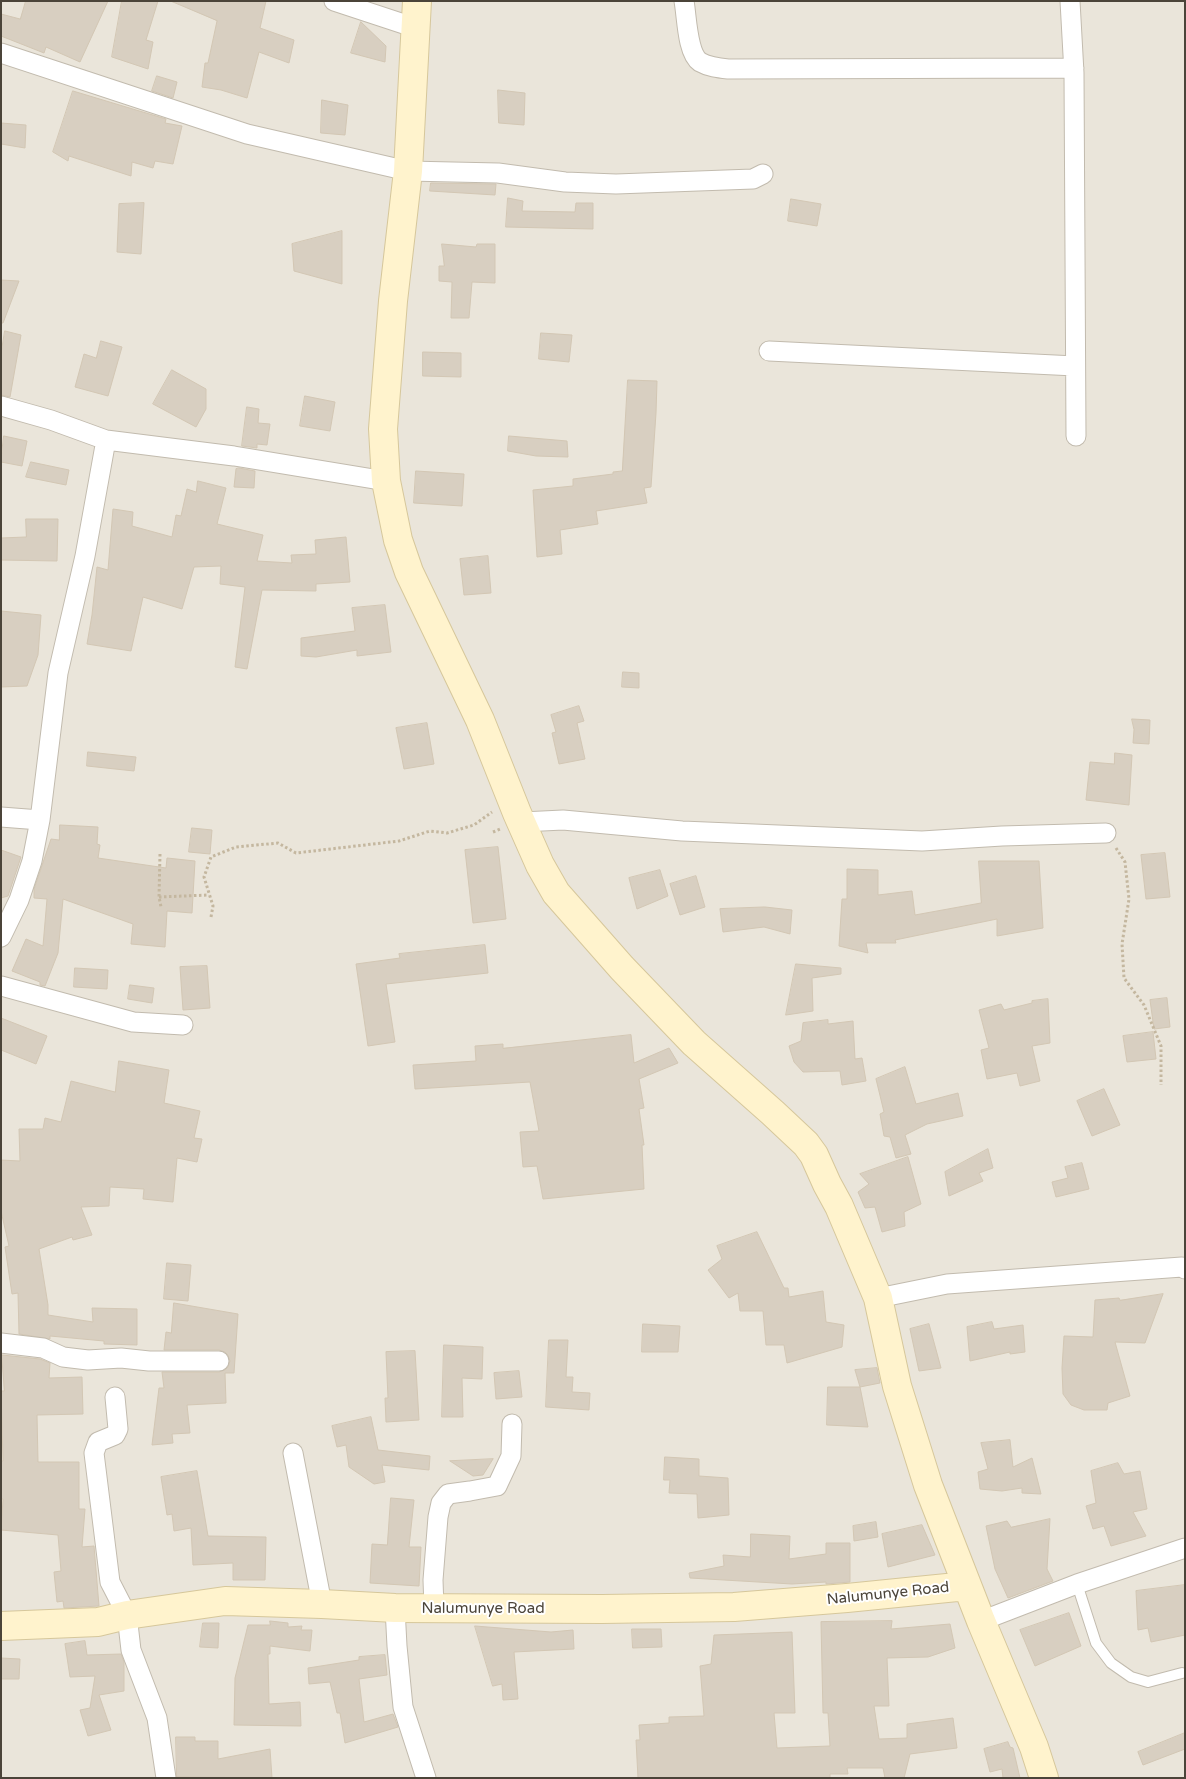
<!DOCTYPE html>
<style>
body{margin:0}
#map{position:relative;width:1186px;height:1779px;overflow:hidden;background:#f6f3ec;font-family:"Varela Round",sans-serif}
canvas{display:block}
.frame{position:absolute;inset:0;border:2px solid #4b4439;pointer-events:none}
</style>
<div id="map">
<canvas width="1186" height="1779"></canvas>
<div class="frame"></div>
</div>
<script>
const ctx = document.querySelector('canvas').getContext('2d');
ctx.lineJoin = 'round';
function fill(path, color) {
  ctx.fillStyle = color;
  ctx.fill(path, 'evenodd');
}
function trace(path, color, width, dash) {
  ctx.strokeStyle = color;
  ctx.lineWidth = width;
  ctx.lineCap = dash ? 'butt' : 'round';
  ctx.setLineDash(dash || []);
  ctx.stroke(path);
}
function write(font, color, halo, rows, align = 'center') {
  ctx.font = font + ' "Varela Round",sans-serif';
  ctx.lineWidth = 4;
  ctx.setLineDash([]);
  ctx.textBaseline = 'middle';
  ctx.strokeStyle = halo;
  ctx.fillStyle = color;
  for (const [text, x, y, turn = 0] of rows) {
    ctx.save();
    ctx.translate(x, y);
    ctx.rotate((+turn || 0) * Math.PI / 180);
    ctx.textAlign = isNaN(turn) ? turn : align;
    if (halo) ctx.strokeText(text, 0, 0);
    ctx.fillText(text, 0, 0);
    ctx.restore();
  }
}
const residential = new Path2D(`
 M1,1H1185V1778H1Z`);
const building = new Path2D(`
 M26,1H108L80,62L46,47L44,53L1,36V14L20,19Z
 M122,1H158L146,40L153,42L148,69L112,57Z
 M171,1H266L260,28L294,40L289,63L259,52L247,98L221,90L202,87L205,63H208L217,21Z
 M361,22L386,46L385,62L351,53Z
 M157,76L177,82L173,98L152,91Z
 M498,90L525,93L524,125L499,123Z
 M73,91L166,119L165,123L182,126L173,164L155,161L153,168L132,162L131,176L69,156L68,161L53,152Z
 M322,100L348,105L345,135L321,133Z
 M1,123L26,125L25,148L1,144Z
 M431,183L496,184L495,195L430,191Z
 M508,198L523,201L522,211L575,212L576,203H593V229L506,227Z
 M791,199L821,204L817,226L788,221Z
 M144,203L141,254L117,252L119,204Z
 M342,231V284L294,271L292,244Z
 M442,244L476,247L477,244H495V283L472,282L469,318H451L452,282L439,281V266H444Z
 M1,280L19,281L3,323H1Z
 M5,331L21,335L10,397L1,395V354Z
 M541,333L572,335L569,362L539,359Z
 M101,341L122,347L108,396L75,387L84,354L96,358Z
 M423,352L461,353V377L423,376Z
 M172,370L206,389V409L196,427L153,404Z
 M628,380L657,381L656,413L651,487L644,488L647,503L596,511L598,524L560,530L562,554L537,557L533,490L573,486V479L613,474V472L622,471Z
 M305,396L335,402L330,431L300,426Z
 M247,407L259,409L258,423L270,424L267,445L257,444V448L242,446Z
 M4,436L27,441L22,466L1,462Z
 M509,436L567,441L568,457L536,456L508,451Z
 M31,462L69,470L66,485L26,477Z
 M239,468L255,471L254,488L234,487L236,469Z
 M416,471L464,474L462,506L414,503Z
 M198,481L226,488L217,524L263,535L257,561L292,563L291,555L316,554L315,540L346,537L350,582L316,584V591L262,590L247,669L235,667L245,587L220,584L221,566L194,567L182,609L143,597L131,651L87,644L92,615L97,567L108,570L113,509L133,512L132,526L172,537L176,515L181,516L187,489L196,492Z
 M26,519H58L57,561L1,560V538L26,537Z
 M488,556L491,593L464,595L460,559Z
 M385,605L391,652L357,656V650L316,657L301,656V638L355,631L352,608Z
 M1,611L41,615L38,655L27,686L1,687Z
 M623,672L639,673V688L622,687Z
 M579,706L584,721L577,723L585,759L559,764L552,733L556,732L551,715Z
 M1132,719L1150,720L1149,744L1133,743L1134,730Z
 M427,723L434,764L404,769L396,728Z
 M88,752L136,757L134,771L87,766Z
 M1115,753L1132,755L1129,805L1086,800L1090,762L1114,764Z
 M60,825L98,827L97,844L100,845L98,858L166,868L167,858L195,861L192,913L167,911L165,947L131,944L133,924L63,899L58,953L45,986L40,985V982L12,971L26,939L43,946L47,899L34,898V889L51,839L59,840Z
 M192,828L212,830L210,854L189,852Z
 M498,847L506,919L473,923L465,850Z
 M1,850L21,857L8,896L1,898Z
 M1165,853L1170,897L1146,899L1141,855Z
 M979,861H1039L1043,928L997,936V919L895,940L896,943H866L868,953L839,946L842,899H847V869L878,870V895L912,891L915,915L981,903Z
 M660,870L668,896L637,909L629,878Z
 M696,876L705,907L680,915L670,884Z
 M765,907L792,910L790,934L764,927L723,932L720,909Z
 M485,945L488,973L386,984L395,1042L368,1046L356,964L400,958L399,954Z
 M796,964L841,968V974L812,978L813,1011L786,1015Z
 M207,966L210,1008L183,1010L180,967Z
 M75,968L108,970L107,989L74,987Z
 M130,985L154,988L152,1003L128,999Z
 M1167,998L1170,1027L1154,1029L1150,1000Z
 M1048,999L1050,1043L1032,1046L1040,1081L1020,1086L1017,1073L987,1079L981,1050L989,1048L979,1010L1001,1004L1004,1010L1032,1003V1001Z
 M1,1018L47,1036L36,1064L1,1050Z
 M828,1020V1024L853,1021L855,1059L862,1058L866,1081L842,1085L840,1071L803,1072L794,1062L789,1046L801,1041L803,1023Z
 M1153,1032L1156,1059L1127,1062L1123,1036Z
 M631,1035L634,1063L669,1048L678,1063L639,1079L644,1108L639,1109L644,1145H642L644,1189L543,1199L537,1166L523,1167L520,1132L539,1131L530,1082L415,1089L413,1065L476,1061L475,1046L503,1044V1048Z
 M119,1061L169,1070L164,1103L200,1111L194,1138L202,1139L197,1162L177,1158L173,1202L143,1199L144,1189L110,1187L109,1206L81,1207L92,1235L73,1240L72,1237L39,1249L48,1305V1315L93,1322L92,1308L137,1309V1345L104,1344V1341L50,1336V1339L19,1334L18,1293L12,1294L5,1247L9,1246L1,1211V1160L20,1161L19,1129H43L45,1118L61,1122L71,1081L115,1092Z
 M905,1067L916,1104L958,1093L963,1116L927,1124L905,1135L911,1154L896,1158L890,1137L884,1136L880,1114L884,1112L876,1079Z
 M1104,1089L1120,1125L1092,1136L1077,1101Z
 M988,1149L993,1168L979,1173L983,1181L949,1196L945,1172Z
 M908,1157L921,1204L904,1212L905,1226L882,1232L875,1207L865,1208L858,1192L869,1184L860,1174Z
 M1082,1163L1089,1189L1056,1197L1052,1182L1068,1178L1065,1167Z
 M757,1232L784,1288H788L789,1297L823,1291L826,1322L844,1325L842,1347L787,1363L784,1345H766L763,1311H740L738,1293L729,1298L708,1270L722,1259L717,1246Z
 M167,1263L191,1265L188,1301L164,1299Z
 M1163,1294L1145,1343L1115,1342L1130,1396L1108,1403L1107,1410H1084L1071,1405L1063,1394L1062,1368L1064,1336L1093,1337L1095,1300L1119,1298L1120,1300Z
 M174,1303L238,1314L234,1373H225L226,1403L187,1405L190,1433L172,1434L173,1443L152,1445L159,1388H164L162,1372H219L225,1370L228,1367L230,1361L228,1355L225,1352L219,1350H164L166,1332L171,1333Z
 M992,1322L994,1329L1023,1325L1025,1352L1010,1354V1352L970,1361L967,1327Z
 M643,1324L680,1326L678,1352H642Z
 M929,1324L941,1368L919,1371L910,1329Z
 M549,1340H568L566,1377H573L572,1392L590,1393L589,1410L546,1407Z
 M444,1345L483,1347L482,1379L462,1378L463,1417H442Z
 M415,1351L419,1420L386,1422L385,1398H388L386,1352Z
 M2,1355L40,1359L50,1363L49,1378L82,1377L83,1414L37,1415L38,1462H79V1509H85L82,1547L94,1546L99,1606L64,1608L63,1601L57,1602L54,1572L61,1571L58,1535L1,1530L3,1499H1V1461H3L1,1391H4Z
 M877,1368L880,1383L860,1387L855,1370Z
 M519,1371L522,1397L496,1399L494,1373Z
 M828,1387H860L868,1427L827,1425Z
 M371,1417L378,1450L430,1456L429,1470L382,1465L385,1482L374,1484L349,1467L346,1445L337,1447L332,1426Z
 M1010,1440L1013,1467L1032,1458L1041,1494L1022,1493V1488L1002,1491L980,1489L978,1472L988,1469L981,1443Z
 M665,1457L699,1459V1476L728,1478L729,1515L698,1518L697,1494L669,1493L670,1480H664Z
 M493,1459L483,1475L473,1476L450,1461Z
 M1118,1463L1124,1474L1140,1471L1147,1509L1133,1512L1146,1536L1111,1546L1104,1526L1093,1529L1086,1506L1096,1503L1091,1471Z
 M197,1471L208,1536L266,1537L265,1580H233V1563L193,1565L191,1528L174,1531L172,1514L167,1515L161,1477Z
 M391,1498L414,1500L409,1547H421L419,1586L370,1583L372,1544L387,1545Z
 M1050,1519L1047,1569L1053,1581L1008,1598L995,1569L986,1526L1007,1521L1011,1527Z
 M876,1522L878,1537L854,1541L853,1526Z
 M922,1525L935,1555L888,1567L882,1534Z
 M751,1534L790,1536L789,1559L826,1554V1543H850V1582L826,1584V1582L792,1584L690,1578L689,1573L724,1566L723,1555L750,1557Z
 M1185,1585V1635L1151,1642L1148,1628L1138,1630L1136,1591Z
 M1069,1613L1081,1646L1035,1666L1020,1630Z
 M270,1621L288,1623V1627L302,1626L301,1630H312L310,1651L270,1646V1654H268L269,1704L300,1702L301,1726L234,1725L235,1678L248,1625H270Z
 M892,1621L891,1629L950,1624L955,1648L928,1657L887,1658L889,1706H874L879,1739L907,1738V1724L953,1718L957,1748L910,1754L904,1778H885L883,1768H847L848,1774H830V1778H638L636,1740H640L639,1725L669,1723V1717L704,1716L700,1666L711,1664L714,1635L792,1632L795,1713H774L777,1748L830,1746L828,1713H823L821,1622Z
 M203,1623H219L218,1648L200,1647Z
 M475,1626L551,1632L573,1630L574,1649L514,1652L518,1699L503,1700L502,1684L493,1686Z
 M632,1629H661L662,1647L633,1648Z
 M85,1641L87,1655L121,1654L124,1662V1691L99,1695L111,1730L88,1736L80,1710L90,1708L95,1676L70,1677L65,1644Z
 M385,1655L387,1675L359,1679L364,1722L393,1714L398,1727L345,1743L340,1713H337L330,1682L309,1684L308,1668L359,1660V1657Z
 M1,1658L20,1659L19,1679H1Z
 M1185,1733V1749L1143,1765L1138,1752Z
 M176,1737H195V1741H218V1759L270,1749L272,1778L177,1777Z
 M1008,1742L1010,1747L1013,1748L1020,1778H1003L1002,1769L990,1772L984,1749Z`);
const path = new Path2D(`
 M493,832L500,829
 M1116,848L1125,862L1129,899L1122,944L1124,978L1144,1005L1161,1046V1085
 M160,854L159,897L161,907
 M159,897L209,895
 M211,917L213,906L204,877L211,857L236,847L278,843L296,853L399,841L430,831L447,833L474,825L492,812`);
const lane = new Path2D(`
 M1077,1584L1096,1643L1111,1663L1131,1677L1148,1682L1182,1673`);
const street = new Path2D(`
 M334,1L416,28
 M684,1C687,17 687,53 700,62C709,67 718,68 728,69L1074,68
 M1070,1L1074,73L1076,436
 M1,53L247,134L408,171L498,173L565,182L616,184L753,179L763,174
 M769,351L1075,366
 M1,406L51,420L106,440L234,456L386,481
 M1,817L40,820
 M522,822L563,820L682,831L922,841L1002,836L1106,833
 M1,937L19,900L32,861L40,820L58,673L85,556L106,440
 M1,986L133,1022L183,1025
 M878,1298L947,1284L1182,1267L1185,1269
 M1,1343L43,1348L63,1357L88,1360L121,1358L149,1361H219
 M115,1397L118,1429L115,1435L98,1442L94,1453L110,1582L127,1615L131,1650L157,1718L166,1778
 M293,1453L322,1604
 M395,1608L397,1646L403,1707L426,1778
 M434,1608L433,1580L438,1517L441,1503L448,1494L470,1491L497,1486L511,1456L512,1424
 M981,1621L1077,1584L1185,1548`);
const secondary = new Path2D(`
 M417,1L408,171L393,301L383,429L386,481L398,540L409,572L480,720L517,813L540,865L556,893L622,968L694,1043L773,1113L806,1144L814,1155L827,1184L839,1206L878,1298L897,1386L928,1485L981,1621L1034,1747L1044,1778
 M1,1626L98,1622L127,1615L225,1601L322,1604L395,1608L602,1609L734,1607L847,1598L967,1586`);
const streetNames = [
 ["Nalumunye Road",888,1594,-6],
 ["Nalumunye Road",483,1609]
];
fill(residential, '#eae5da');
fill(building, '#d8cfc1');
trace(building, '#d3c7b4', 1);
trace(lane, '#c2bbae', 12);
trace(street, '#c2bbae', 21);
trace(secondary, '#d6c79b', 30);
trace(path, '#c4b79f', 3, [2.5, 2.5]);
trace(lane, '#fff', 10);
trace(street, '#fff', 19);
trace(secondary, '#fff3cd', 28);
write('15px', '#4b4439', '#fff', streetNames);
</script>
